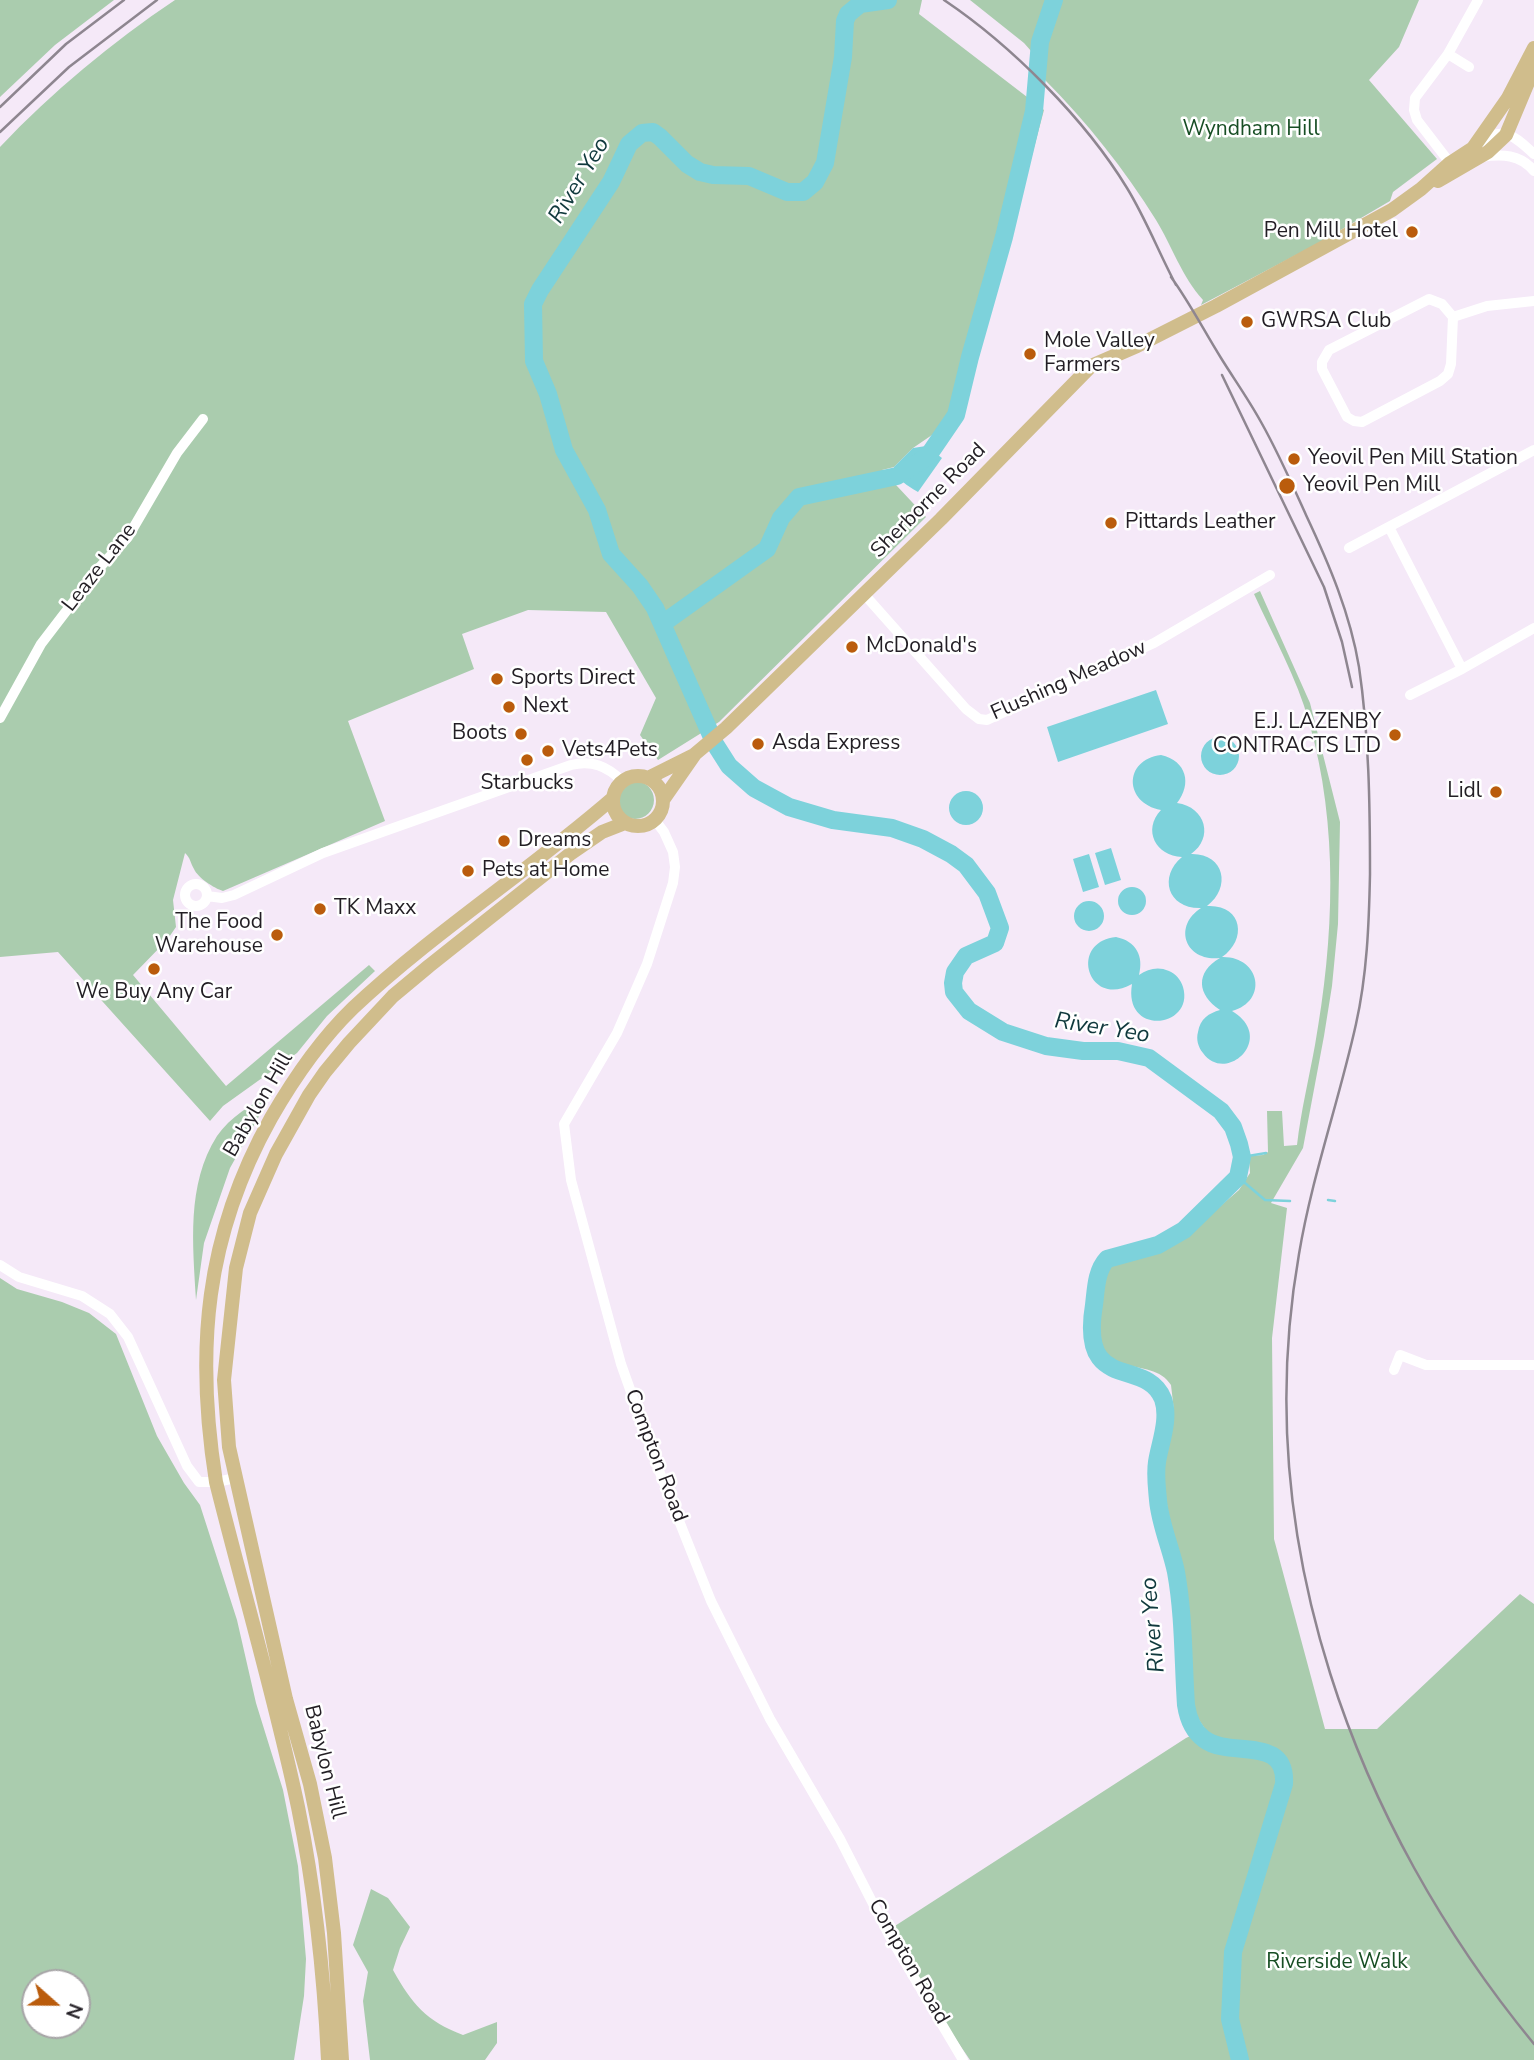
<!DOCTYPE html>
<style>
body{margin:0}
#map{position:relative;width:1534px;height:2060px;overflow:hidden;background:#f5e9f8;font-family:"Nunito Sans",sans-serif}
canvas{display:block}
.north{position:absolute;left:21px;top:1969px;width:70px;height:70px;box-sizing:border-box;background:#fff;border:2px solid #a7a5a7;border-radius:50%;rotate:111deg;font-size:19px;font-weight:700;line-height:28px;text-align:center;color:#221e24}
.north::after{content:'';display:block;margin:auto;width:24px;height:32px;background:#ba5c0c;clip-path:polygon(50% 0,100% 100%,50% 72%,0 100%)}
</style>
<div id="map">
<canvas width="1534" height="2060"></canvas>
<div class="north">N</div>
</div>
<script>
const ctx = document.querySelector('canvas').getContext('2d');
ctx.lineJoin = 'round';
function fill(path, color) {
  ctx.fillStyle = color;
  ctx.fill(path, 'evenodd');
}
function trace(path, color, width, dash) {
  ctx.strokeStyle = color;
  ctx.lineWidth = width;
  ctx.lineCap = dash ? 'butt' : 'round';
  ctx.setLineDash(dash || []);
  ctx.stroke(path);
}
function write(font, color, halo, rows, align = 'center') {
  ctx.font = font + ' "Nunito Sans",sans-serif';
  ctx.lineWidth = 5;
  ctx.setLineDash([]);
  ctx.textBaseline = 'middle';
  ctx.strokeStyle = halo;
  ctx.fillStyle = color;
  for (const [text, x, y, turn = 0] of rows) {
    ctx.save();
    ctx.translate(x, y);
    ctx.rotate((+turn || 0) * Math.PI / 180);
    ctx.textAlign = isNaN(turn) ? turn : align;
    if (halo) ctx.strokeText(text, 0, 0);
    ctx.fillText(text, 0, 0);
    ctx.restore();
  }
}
const green = new Path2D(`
 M0,0H114L55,45L0,97Z
 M175,0H922L919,14L1044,110L964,413L913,448L894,467L882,470L926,517L719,722L658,760L640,735L656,698L606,612L528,610L462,634L474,669L348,721L385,821L223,891C214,888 198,878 194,869C190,862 191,859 185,853L173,900L176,927L167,940L133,975L226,1086L369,965L375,971L327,1016L297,1053L223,1106L210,1121L58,952L0,957V147C53,91 111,43 175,0Z
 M970,0H1419L1399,47L1369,80L1437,159L1393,192L1390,201L1315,245L1201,305L1203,300C1182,277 1172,246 1156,220C1124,169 1087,122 1045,80L1046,68L1024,43Z
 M1260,591L1310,703L1340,822L1338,924L1332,986L1324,1036L1303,1148L1271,1203L1287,1208L1272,1338L1274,1539L1325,1729H1377L1520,1594L1534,1604V2060H970L884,1933L1186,1738L1205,1729L1197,1717L1193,1703L1184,1580L1168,1511L1163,1479L1164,1452L1174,1411L1171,1385C1152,1353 1090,1386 1096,1310C1097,1292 1100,1274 1113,1260L1152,1252L1175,1244L1182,1239L1239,1190L1250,1173L1249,1156L1263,1155L1268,1152L1267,1111H1282L1284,1146L1297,1145C1301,1111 1309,1078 1315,1045C1334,939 1339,826 1309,722C1297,678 1273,636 1254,594Z
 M616 800a19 19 0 1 1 38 0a19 19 0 1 1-38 0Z
 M272,1093L230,1168L204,1243L196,1300C193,1245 186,1185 217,1136C230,1117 252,1104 272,1093Z
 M0,1278L17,1289L62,1302L89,1313L116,1334L157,1436L184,1483L200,1505L237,1620L256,1703L283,1790L298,1866L306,1959L304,1996L294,2060H0ZM35,1983H77V2025H35Z
 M371,1889L388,1898L410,1927L400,1948L393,1970C412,2004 426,2021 463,2035L497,2022V2043L485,2060H370L363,2001L368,1972L353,1945Z`);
const water = new Path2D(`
 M926,446L942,458L918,492C906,485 899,481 894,467L913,448Z
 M1156,690L1168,724L1058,762L1047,727Z
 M1201 756a19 19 0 1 1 38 0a19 19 0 1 1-38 0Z
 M1161,755C1187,761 1192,784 1177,803C1206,807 1214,838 1191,854C1224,853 1232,887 1207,906C1242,904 1248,939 1222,957C1260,956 1269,1001 1232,1011C1277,1038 1226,1085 1203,1053C1198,1047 1196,1039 1198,1032C1200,1019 1209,1013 1220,1010C1197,995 1195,972 1220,958C1186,962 1172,927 1201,908C1168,909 1158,877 1182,857C1156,856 1142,830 1161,810C1124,803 1123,760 1161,755Z
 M949 808a17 17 0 1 1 34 0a17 17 0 1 1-34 0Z
 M1111,848L1121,880L1105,885L1095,853Z
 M1089,854L1099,887L1083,892L1073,859Z
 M1118 901a14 14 0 1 1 28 0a14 14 0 1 1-28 0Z
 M1074 916a15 15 0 1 1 30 0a15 15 0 1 1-30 0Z
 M1116,937C1136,941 1144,956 1139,975C1148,969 1158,966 1169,971C1176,974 1181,980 1183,987C1195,1028 1123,1037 1132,984C1088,1009 1068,942 1116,937Z`);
const stream = new Path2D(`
 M1242,1157L1266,1153
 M1238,1177L1265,1200L1290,1201
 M1328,1200L1335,1201`);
const river = new Path2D(`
 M888,0L860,4L848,14L845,21L843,57L825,163L815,182L803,192H787L749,176L713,175L700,172L687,164L660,137L653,132L642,133L629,144L611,182L540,290L533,304L534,361L548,394L564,450L597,510L611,554L640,586L655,608L715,744L729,766L754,788L789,807L833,820L892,828L923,839L951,854L966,865L987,893L1000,928L995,943L966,956L955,972L953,983L954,992L969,1011L1003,1032L1046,1046L1083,1051H1118L1149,1058L1221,1111L1233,1127L1239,1144L1242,1157L1238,1177L1184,1230L1158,1245L1107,1259C1096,1271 1096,1289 1094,1305C1079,1395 1146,1356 1163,1399C1170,1419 1160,1443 1157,1462C1155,1475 1157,1488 1158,1500C1160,1524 1171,1548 1176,1572C1184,1616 1183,1662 1186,1705C1188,1718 1193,1731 1204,1739C1230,1759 1287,1734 1284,1784L1233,1952L1230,2019L1240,2060
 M662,624L767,549L781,518L799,497L897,476L928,456L956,415L970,357L1004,237L1034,111L1040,42L1054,0`);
const minor = new Path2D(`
 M1448,54L1469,67
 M1481,142C1503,125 1516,137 1534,154
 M1481,157C1502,154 1520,154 1534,171
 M1450,163L1417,120L1414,110L1415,98L1448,54L1478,0
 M1429,299L1442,304L1453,317L1451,364L1448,374L1440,381L1362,422L1354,421L1347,417L1322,369V362L1329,350Z
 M1453,317L1487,306L1534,301
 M1389,527L1462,669
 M1349,548L1534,450
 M864,594L966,709L979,719L987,720L1154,643L1270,575
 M1410,695L1462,669L1534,628
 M0,718L41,644L100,567L128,537L177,453L203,419
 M655,820L664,832L673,852L675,867L673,883L647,964L617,1033L564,1124L571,1180L621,1364L658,1468L711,1601L770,1719L840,1839L890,1937L963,2060
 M185 895a11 11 0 1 1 22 0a11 11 0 1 1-22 0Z
 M207,896L222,898L234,895L323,853L571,765C592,760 607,766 622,781
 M0,1265L19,1277L82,1296L110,1314L128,1337L187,1466L199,1482H216L236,1478
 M1394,1370L1400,1355L1426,1365H1534`);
const major = new Path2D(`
 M1438,181L1488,152L1506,135L1534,68
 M613 801a25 25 0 1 1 50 0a25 25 0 1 1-50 0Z
 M648,778L694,755
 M663,800L695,754L726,728L941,519L1091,366L1137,346L1216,306L1392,210L1421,189L1450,163L1473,148L1508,98L1534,48
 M328,2060C324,1975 315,1890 298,1807C275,1698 243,1590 216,1482C195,1350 205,1236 271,1118C294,1078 320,1040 353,1008C434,932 529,871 613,798
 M342,2060L334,1933L325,1858L310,1784L286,1699L229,1447L224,1380L236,1268L250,1213L276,1154L309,1095L325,1072L349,1043L393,996L429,966L570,854L602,832L625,823`);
const rail = new Path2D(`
 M944,0C1011,45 1085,119 1127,188C1146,219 1159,253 1176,285
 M0,107L66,44L124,0
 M0,132L69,67L157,0
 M1171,277C1190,303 1204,331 1221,358C1234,379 1249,400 1261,422C1278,452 1292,484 1306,515C1329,564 1350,613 1359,667C1369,735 1370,805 1370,874C1369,924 1367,975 1356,1024C1339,1101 1312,1176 1299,1254C1249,1539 1354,1825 1534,2044
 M1222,375L1324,587L1342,642L1352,687`);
const markers = [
 [1412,232,7,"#ba5c0c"],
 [1247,322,7,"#ba5c0c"],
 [1030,354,7,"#ba5c0c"],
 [1294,459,7,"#ba5c0c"],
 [1287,486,9,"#ba5c0c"],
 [1111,523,7,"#ba5c0c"],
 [852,647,7,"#ba5c0c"],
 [497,679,7,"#ba5c0c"],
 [509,707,7,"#ba5c0c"],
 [521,734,7,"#ba5c0c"],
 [1395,735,7,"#ba5c0c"],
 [758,744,7,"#ba5c0c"],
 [548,751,7,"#ba5c0c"],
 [527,760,7,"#ba5c0c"],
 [1496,792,7,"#ba5c0c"],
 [504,841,7,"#ba5c0c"],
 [468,871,7,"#ba5c0c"],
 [320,909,7,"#ba5c0c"],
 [277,935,7,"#ba5c0c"],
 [154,969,7,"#ba5c0c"]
];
const parkNames = [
 ["Wyndham Hill",1251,130],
 ["Riverside Walk",1337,1963]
];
const poiNames = [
 ["Pen Mill Hotel",1398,232,"right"],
 ["GWRSA Club",1261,322],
 ["Mole Valley",1044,342],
 ["Farmers",1044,366],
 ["Yeovil Pen Mill Station",1308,459],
 ["Yeovil Pen Mill",1303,486],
 ["Pittards Leather",1125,523],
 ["McDonald's",866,647],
 ["Sports Direct",511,679],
 ["Next",523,707],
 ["E.J. LAZENBY",1381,723,"right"],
 ["CONTRACTS LTD",1381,747,"right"],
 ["Boots",507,734,"right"],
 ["Asda Express",772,744],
 ["Vets4Pets",562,751],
 ["Starbucks",527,784,"center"],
 ["Lidl",1482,792,"right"],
 ["Dreams",518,841],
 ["Pets at Home",482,871],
 ["TK Maxx",334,909],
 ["The Food",263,923,"right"],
 ["Warehouse",263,947,"right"],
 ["We Buy Any Car",154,993,"center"]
];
const streetNames = [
 ["Sherborne Road",929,501,-45],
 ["Leaze Lane",100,568,-52],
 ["Flushing Meadow",1069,681,-24],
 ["Babylon Hill",259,1105,-60],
 ["Compton Road",655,1456,69],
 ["Babylon Hill",324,1762,76],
 ["Compton Road",908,1962,60]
];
const waterNames = [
 ["River Yeo",580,181,-59],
 ["River Yeo",1102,1029,9],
 ["River Yeo",1154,1625,-95]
];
fill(green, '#aaccae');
fill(water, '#7dd2db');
trace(stream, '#7dd2db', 2.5);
trace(river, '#7dd2db', 18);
trace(minor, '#fff', 10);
trace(major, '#d0bd8c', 14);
trace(rail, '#8e8690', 2.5);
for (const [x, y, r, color] of markers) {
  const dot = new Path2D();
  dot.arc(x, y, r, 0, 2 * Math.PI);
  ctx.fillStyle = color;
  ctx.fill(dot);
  trace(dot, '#fff', 2.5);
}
write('21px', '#174e24', '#fff', parkNames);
write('21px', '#221e24', '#fff', poiNames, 'left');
write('21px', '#221e24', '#fff', streetNames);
write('italic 23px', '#10393d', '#fff', waterNames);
</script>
